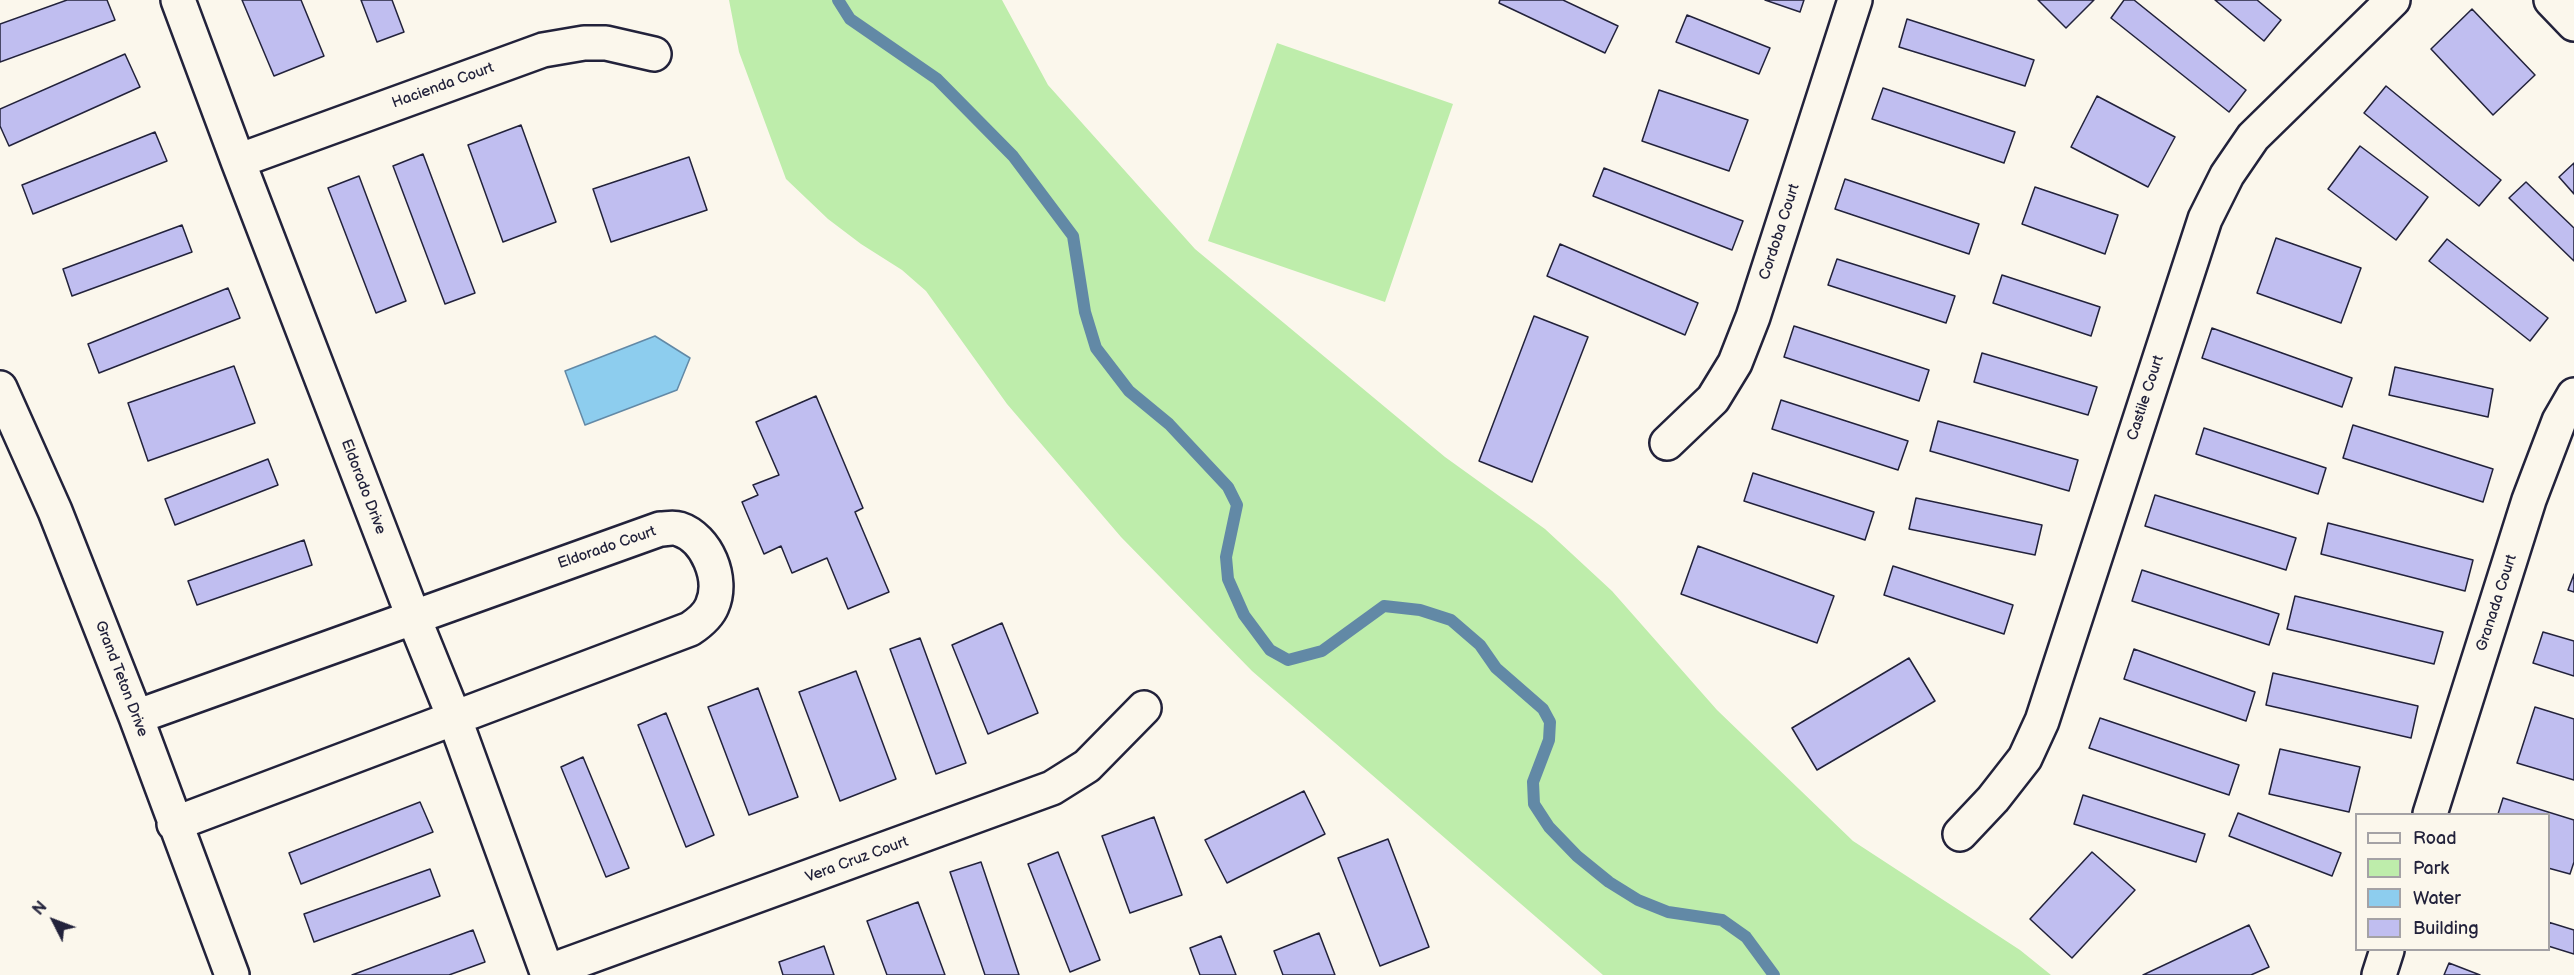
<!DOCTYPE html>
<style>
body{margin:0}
#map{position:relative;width:2574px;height:975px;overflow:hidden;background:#fbf7ec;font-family:"Balsamiq Sans",sans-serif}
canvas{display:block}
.legend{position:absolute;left:2355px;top:813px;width:195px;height:138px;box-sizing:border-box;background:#fbf7ec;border:2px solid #a4a2a5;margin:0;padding:8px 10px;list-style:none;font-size:18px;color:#22223b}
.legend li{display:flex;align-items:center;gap:12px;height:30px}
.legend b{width:30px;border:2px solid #a4a2a5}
.north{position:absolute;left:24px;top:891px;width:60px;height:60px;-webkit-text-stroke:4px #fbf7ec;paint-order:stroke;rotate:312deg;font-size:16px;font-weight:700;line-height:24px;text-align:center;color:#22223b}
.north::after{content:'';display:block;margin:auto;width:21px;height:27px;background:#22223b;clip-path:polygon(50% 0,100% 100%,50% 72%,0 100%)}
</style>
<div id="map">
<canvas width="2574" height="975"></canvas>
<ul class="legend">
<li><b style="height:8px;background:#fbf7ec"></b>Road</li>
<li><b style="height:16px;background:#beedab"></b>Park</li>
<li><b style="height:16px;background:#8dcdee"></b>Water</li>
<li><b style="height:16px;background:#c0bef0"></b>Building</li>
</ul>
<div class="north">N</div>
</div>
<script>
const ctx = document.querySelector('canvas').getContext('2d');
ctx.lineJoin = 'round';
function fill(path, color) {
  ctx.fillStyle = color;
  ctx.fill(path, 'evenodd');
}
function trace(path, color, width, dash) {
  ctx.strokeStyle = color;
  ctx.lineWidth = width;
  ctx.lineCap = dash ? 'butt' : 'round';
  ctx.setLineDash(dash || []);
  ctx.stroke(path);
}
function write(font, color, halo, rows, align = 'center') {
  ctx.font = font + ' "Balsamiq Sans",sans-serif';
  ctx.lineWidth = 6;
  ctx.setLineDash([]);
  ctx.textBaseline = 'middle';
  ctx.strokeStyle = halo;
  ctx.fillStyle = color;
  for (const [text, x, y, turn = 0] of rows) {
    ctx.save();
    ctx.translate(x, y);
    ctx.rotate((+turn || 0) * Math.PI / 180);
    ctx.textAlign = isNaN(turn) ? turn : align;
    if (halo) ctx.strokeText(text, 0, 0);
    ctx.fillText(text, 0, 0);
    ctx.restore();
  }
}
const green = new Path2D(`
 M729,0H1002L1048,85L1195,249L1445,457L1545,529L1612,591L1717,710L1853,841L2020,950L2051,975H1603L1252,671L1121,537L1007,404L926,291L902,270L861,244L828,219L786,179L739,52Z
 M1277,43L1453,104L1385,302L1208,241Z`);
const water = new Path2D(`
 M655,336L690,358L677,390L585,425L565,371Z`);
const stream = new Path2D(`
 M838,0L850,19L937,79L1013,156L1073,236L1085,312L1096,348L1129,391L1169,424L1228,487L1237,505L1226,557L1228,579L1244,615L1270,650L1288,660L1322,651L1384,606L1420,610L1451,620L1480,645L1496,668L1543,709L1550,722L1549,740L1533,782L1534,804L1549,827L1577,856L1609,882L1638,900L1668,912L1722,920L1746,937L1774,975`);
const building = new Path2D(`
 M67,0H107L115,20L0,62V24Z
 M242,0H301L324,56L274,76Z
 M361,0H392L404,32L377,42Z
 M1500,0H1563L1618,26L1605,53L1499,3Z
 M1765,0H1804L1800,12Z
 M2038,0H2094L2066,28Z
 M2124,0H2134L2246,90L2229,112L2111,18Z
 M2215,0H2257L2281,20L2264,41Z
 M2472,9L2535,75L2493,115L2431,49Z
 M1687,15L1770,48L1759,74L1676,42Z
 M1907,19L2034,60L2025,86L1899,47Z
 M125,54L140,87L9,146L0,126V109Z
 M2386,86L2501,180L2479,206L2364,113Z
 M1883,88L2015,132L2004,163L1872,119Z
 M1659,90L1748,120L1729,171L1642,141Z
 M2097,96L2175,137L2148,187L2071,147Z
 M521,125L556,222L503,242L468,145Z
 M155,132L167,161L33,214L22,185Z
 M2360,146L2428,197L2396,240L2328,189Z
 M423,154L475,293L445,304L393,166Z
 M689,157L707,210L611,242L593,189Z
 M2574,163V194L2559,177Z
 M1604,168L1743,221L1732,250L1593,196Z
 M359,176L406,301L376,313L328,188Z
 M1845,179L1979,224L1969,254L1835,209Z
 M2526,182L2574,228V261L2509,198Z
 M2035,187L2118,215L2105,254L2022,224Z
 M182,225L192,252L72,296L63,269Z
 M2276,238L2361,268L2341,323L2257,293Z
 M2447,239L2548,318L2530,341L2429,261Z
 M1560,244L1698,303L1685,335L1547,276Z
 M1837,259L1955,296L1946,323L1828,285Z
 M2002,275L2100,307L2091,336L1993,303Z
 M228,288L240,318L99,373L88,344Z
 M1534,316L1588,337L1532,482L1479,461Z
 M1794,326L1929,370L1919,401L1784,357Z
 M2212,328L2352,378L2342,407L2202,358Z
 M1982,353L2097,387L2088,415L1974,382Z
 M234,366L255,423L148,461L128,403Z
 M2395,367L2493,389L2488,417L2389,395Z
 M816,396L863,508L855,512L889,592L848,609L827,558L792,573L781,546L764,554L742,502L758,495L753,485L779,475L756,422Z
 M1781,400L1908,441L1898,470L1772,429Z
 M1938,421L2078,460L2069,491L1930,451Z
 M2353,425L2493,469L2483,502L2343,458Z
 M2204,428L2326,468L2318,494L2196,454Z
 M268,459L278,485L175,525L165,499Z
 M1753,473L1874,512L1865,540L1744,501Z
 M2155,495L2296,538L2286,570L2145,526Z
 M1916,498L2042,525L2035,555L1909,529Z
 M2328,523L2473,560L2465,591L2321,554Z
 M304,540L312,565L197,605L188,581Z
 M1698,546L1834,596L1817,643L1681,594Z
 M1893,566L2013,605L2004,634L1884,595Z
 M2142,570L2279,614L2269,645L2132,601Z
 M2574,574V592L2568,590Z
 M2295,596L2443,632L2434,664L2287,629Z
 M1002,623L1038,713L988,734L952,645Z
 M2543,632L2574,641V676L2533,663Z
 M920,638L966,763L936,774L890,649Z
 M2134,649L2255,692L2246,721L2124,679Z
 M1909,658L1935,701L1817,770L1792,728Z
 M856,671L896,779L840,801L799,692Z
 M2273,673L2418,706L2411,738L2266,705Z
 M758,688L798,797L749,815L708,707Z
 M2535,707L2574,719V780L2517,763Z
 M666,713L714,835L686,847L638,725Z
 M2100,718L2239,765L2229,795L2089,748Z
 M2280,749L2360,767L2349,812L2269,794Z
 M583,757L629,868L606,877L561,767Z
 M1304,791L1325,834L1227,883L1205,840Z
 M2083,795L2205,834L2196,862L2074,824Z
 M2503,798L2574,820V862L2570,874L2548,868V814H2498Z
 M420,802L433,832L301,884L289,853Z
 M2238,813L2341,853L2332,876L2229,836Z
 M1154,817L1182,895L1130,913L1102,836Z
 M1388,839L1429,947L1380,966L1338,858Z
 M1058,852L1100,960L1070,972L1028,864Z
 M2092,852L2135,890L2072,958L2030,919Z
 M981,862L1019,975H985L950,872Z
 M430,869L440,896L314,942L304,914Z
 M918,902L945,975H887L867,921Z
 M2548,922L2574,930V954L2548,946Z
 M2249,925L2269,967L2251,975H2143Z
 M473,930L485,962L449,975H352Z
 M1319,933L1335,975H1283L1274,951Z
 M1221,936L1236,975H1200L1190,948Z
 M824,946L834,975H783L779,962Z
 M2449,963L2480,975H2444Z`);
const minor = new Path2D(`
 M178,0L238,161L413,616L454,717L548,975
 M2551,0L2574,24
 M238,161L543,50L584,43H606L654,54
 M0,388L55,511L136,717L232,975
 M1667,443L1713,399L1735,363L1753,317L1855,0
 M136,717L660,529C666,529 673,527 679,529C707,538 724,579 712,606C708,616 699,623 690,629L174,824
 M2430,814L2529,500L2559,421L2574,395
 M1960,834L1993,799L2025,758L2042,721L2205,219L2227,175L2253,137L2393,0
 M547,972L1052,788L1087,766L1144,708
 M2379,975L2387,950`);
const streetNames = [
 ["Hacienda Court",443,86,-20],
 ["Cordoba Court",1780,232,-72],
 ["Castile Court",2146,398,-72],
 ["Eldorado Drive",363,487,69],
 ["Eldorado Court",607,548,-19],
 ["Granada Court",2497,603,-72],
 ["Grand Teton Drive",121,679,69],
 ["Vera Cruz Court",857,860,-20]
];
fill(green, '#beedab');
fill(water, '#8dcdee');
trace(water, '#6289a6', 1.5);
trace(stream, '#6289a6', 12);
fill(building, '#c0bef0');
trace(building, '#22223b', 1.5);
trace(minor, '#22223b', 38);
trace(minor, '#fbf7ec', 33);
write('15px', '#22223b', '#fbf7ec', streetNames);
</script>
